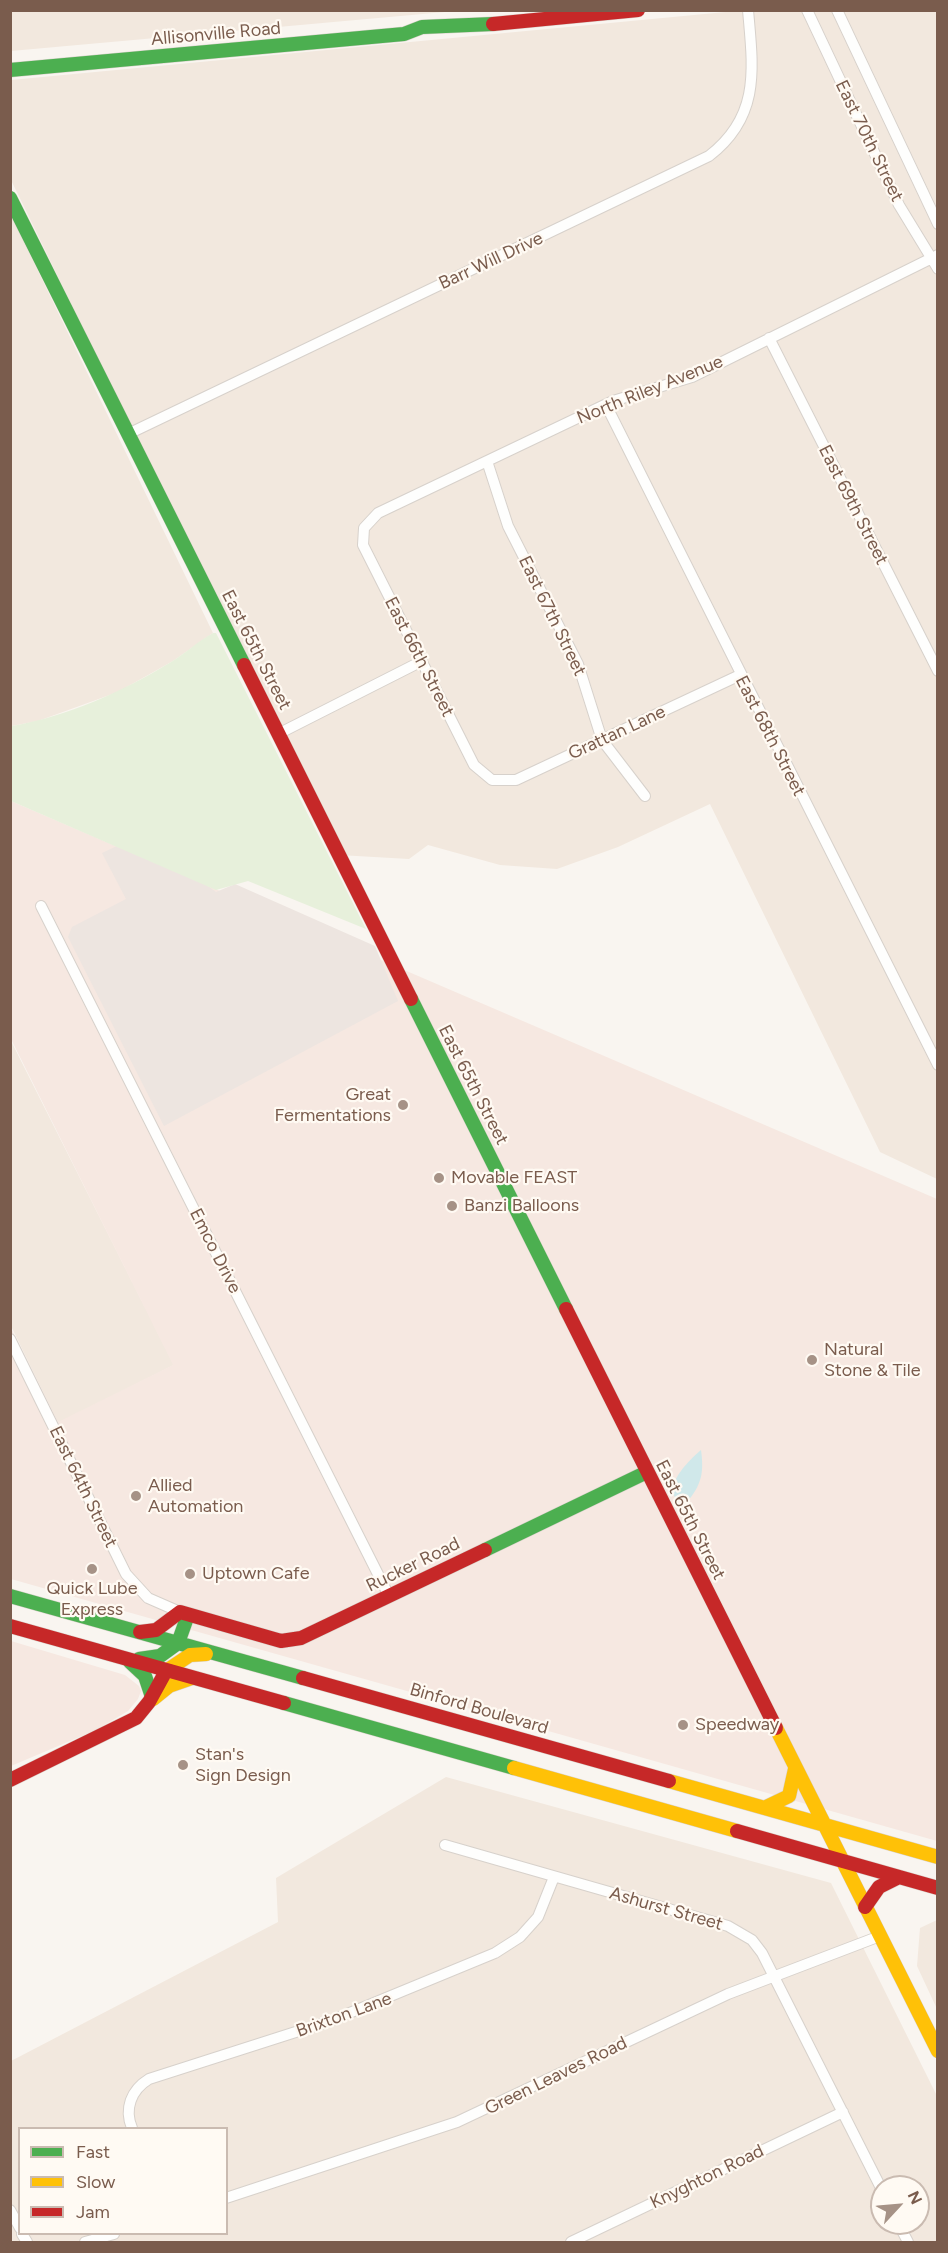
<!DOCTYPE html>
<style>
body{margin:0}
#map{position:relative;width:948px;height:2253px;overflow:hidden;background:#f9f5f0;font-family:Figtree,sans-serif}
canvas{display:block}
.frame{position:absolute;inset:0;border:12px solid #7a5c4d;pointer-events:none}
.legend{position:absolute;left:18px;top:2127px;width:210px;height:108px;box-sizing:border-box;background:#fffaf3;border:2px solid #cabbb1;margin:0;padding:8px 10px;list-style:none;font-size:18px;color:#7a5c4d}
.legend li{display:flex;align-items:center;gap:12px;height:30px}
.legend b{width:30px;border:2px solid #cabbb1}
.north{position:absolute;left:870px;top:2175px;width:60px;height:60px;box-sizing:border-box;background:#fffaf3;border:2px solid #cabbb1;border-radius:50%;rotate:64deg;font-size:16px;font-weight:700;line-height:24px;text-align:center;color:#7a5c4d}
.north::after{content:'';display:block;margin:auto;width:21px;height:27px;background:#a69286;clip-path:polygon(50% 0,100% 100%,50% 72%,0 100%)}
</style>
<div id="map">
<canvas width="948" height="2253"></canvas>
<div class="frame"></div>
<ul class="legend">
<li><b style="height:8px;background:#4caf50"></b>Fast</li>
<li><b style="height:8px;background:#ffc107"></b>Slow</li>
<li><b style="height:8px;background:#c62828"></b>Jam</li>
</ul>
<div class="north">N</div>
</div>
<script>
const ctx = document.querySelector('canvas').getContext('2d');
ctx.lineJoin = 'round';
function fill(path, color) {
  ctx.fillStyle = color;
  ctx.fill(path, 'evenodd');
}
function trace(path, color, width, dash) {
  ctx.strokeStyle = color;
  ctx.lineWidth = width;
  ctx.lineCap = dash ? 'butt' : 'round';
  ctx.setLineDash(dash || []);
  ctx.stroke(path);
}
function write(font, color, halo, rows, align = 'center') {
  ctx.font = font + ' Figtree,sans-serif';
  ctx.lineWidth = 4.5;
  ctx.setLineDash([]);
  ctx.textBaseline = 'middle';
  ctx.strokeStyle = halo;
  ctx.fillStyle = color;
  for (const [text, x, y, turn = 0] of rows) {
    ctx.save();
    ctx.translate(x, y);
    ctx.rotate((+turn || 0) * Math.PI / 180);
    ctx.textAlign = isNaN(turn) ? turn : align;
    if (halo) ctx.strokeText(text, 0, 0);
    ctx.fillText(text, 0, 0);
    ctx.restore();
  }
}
const residential = new Path2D(`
 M11,10H456V11L11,51Z
 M793,10L937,11V1179L880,1152L710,804L618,847L557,869L500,865L428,845L409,859L339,855L11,180V80L736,11Z
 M11,215L213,633L173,661L118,692L38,721L12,726L11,729Z
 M10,1039L174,1365L58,1423L11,1326Z
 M446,1777L831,1883L937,2096V2242H11V2061L278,1922L276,1878ZM20,2128H226V2234H20ZM882,2187H918V2223H882Z
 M937,1920V2009L917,1966L920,1928Z`);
const commercial = new Path2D(`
 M11,801L937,1199V1841L11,1579L10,1326L58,1422L173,1365L11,1039Z
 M11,1641L125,1675L139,1686L141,1691L138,1699L128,1711L96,1730L11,1766Z`);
const industrial = new Path2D(`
 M119,845L191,874L216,892L235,884L375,946L398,1001L164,1126L68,937L72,927L126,899L102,853Z`);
const green = new Path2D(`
 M213,633H216L366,929L248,881L216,890L11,801L12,726C68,716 122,692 171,662C186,653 198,641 213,633Z`);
const water = new Path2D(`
 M701,1450C704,1472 702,1485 686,1503C653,1495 690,1459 701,1450Z`);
const street = new Path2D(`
 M807,10L899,205L938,269
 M837,10L938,224
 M769,338L938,671
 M606,405L938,1065
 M128,434L709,156C761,116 753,68 748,10
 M487,461L508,526L578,664L602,740L645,796
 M740,675L516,780H492L474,765L363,545L364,528L378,513L613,401L692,377L938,255
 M278,734L422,661
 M41,906L389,1596
 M10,1339L126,1574L148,1598L180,1612
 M445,1845L728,1926L752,1940L762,1953L882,2190
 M132,2128C124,2109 131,2090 149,2079L330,2021L495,1953L520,1937L538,1917L554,1877
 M226,2198L457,2122L728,1994L880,1936
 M10,2210L20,2228
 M898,2223L908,2242
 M22,2234L27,2242
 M85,2242L114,2234
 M571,2242L843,2112`);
const fast = new Path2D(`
 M10,70L404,34L422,27L493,24
 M10,198L244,665
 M411,999L566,1309
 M485,1550L647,1472
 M10,1596L303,1678
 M178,1643L188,1615
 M139,1659L160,1656L178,1643
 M130,1662L145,1676L151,1694
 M284,1703L514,1768`);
const slow = new Path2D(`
 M166,1671L190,1655L206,1654
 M153,1699L169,1686L192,1678
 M776,1728L938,2051
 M514,1768L737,1831
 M669,1781L938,1857
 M764,1808L789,1796L795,1769`);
const jam = new Path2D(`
 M493,24L638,10
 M244,665L411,999
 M566,1309L776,1728
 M10,1626L284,1703
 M140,1632L156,1630L180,1612L281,1641L301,1638L485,1550
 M303,1678L669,1781
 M10,1780L136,1718L149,1702L166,1671
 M737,1831L938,1888
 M865,1907L879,1887L899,1877`);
const markers = [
 [403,1105,6,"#a69286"],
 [439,1178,6,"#a69286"],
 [452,1206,6,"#a69286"],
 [812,1360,6,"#a69286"],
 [136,1496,6,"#a69286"],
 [92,1569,6,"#a69286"],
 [190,1574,6,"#a69286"],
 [683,1725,6,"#a69286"],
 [183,1765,6,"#a69286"]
];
const streetNames = [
 ["Allisonville Road",216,34,-5],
 ["East 70th Street",869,141,64],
 ["Barr Will Drive",491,261,-25],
 ["North Riley Avenue",650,390,-22],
 ["East 69th Street",853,505,63],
 ["East 67th Street",552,616,64],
 ["East 65th Street",256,650,63],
 ["East 66th Street",419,657,63],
 ["Grattan Lane",617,733,-25],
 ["East 68th Street",770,736,63],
 ["East 65th Street",473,1085,63],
 ["Emco Drive",215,1251,63],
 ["East 64th Street",83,1487,64],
 ["East 65th Street",690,1520,63],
 ["Rucker Road",413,1565,-26],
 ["Binford Boulevard",479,1709,16],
 ["Ashurst Street",666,1909,16],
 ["Brixton Lane",344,2015,-20],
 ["Green Leaves Road",556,2076,-26],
 ["Knyghton Road",707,2177,-26]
];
const poiNames = [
 ["Great",391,1095,"right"],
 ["Fermentations",391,1116,"right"],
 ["Movable FEAST",451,1178],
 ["Banzi Balloons",464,1206],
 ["Natural",824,1350],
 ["Stone & Tile",824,1371],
 ["Allied",148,1486],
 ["Automation",148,1507],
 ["Uptown Cafe",202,1574],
 ["Quick Lube",92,1589,"center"],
 ["Express",92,1610,"center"],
 ["Speedway",695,1725],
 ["Stan's",195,1755],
 ["Sign Design",195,1776]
];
fill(residential, '#f2e8de');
fill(commercial, '#f6e8e1');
fill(industrial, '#ede5e0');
fill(green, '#e7f0db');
fill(water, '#d0e8ea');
trace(street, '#d7d1cb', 12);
trace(fast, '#d9d2cb', 15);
trace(slow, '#d9d2cb', 15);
trace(jam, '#d9d2cb', 15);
trace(street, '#fefefd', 10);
trace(fast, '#4caf50', 14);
trace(slow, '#ffc107', 14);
trace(jam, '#c62828', 14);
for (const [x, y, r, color] of markers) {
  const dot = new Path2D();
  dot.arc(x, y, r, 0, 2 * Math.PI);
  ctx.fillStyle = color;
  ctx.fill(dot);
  trace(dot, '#fffaf3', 2);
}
write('18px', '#7a5c4d', '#fffaf3', streetNames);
write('18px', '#7a5c4d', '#fffaf3', poiNames, 'left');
</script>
